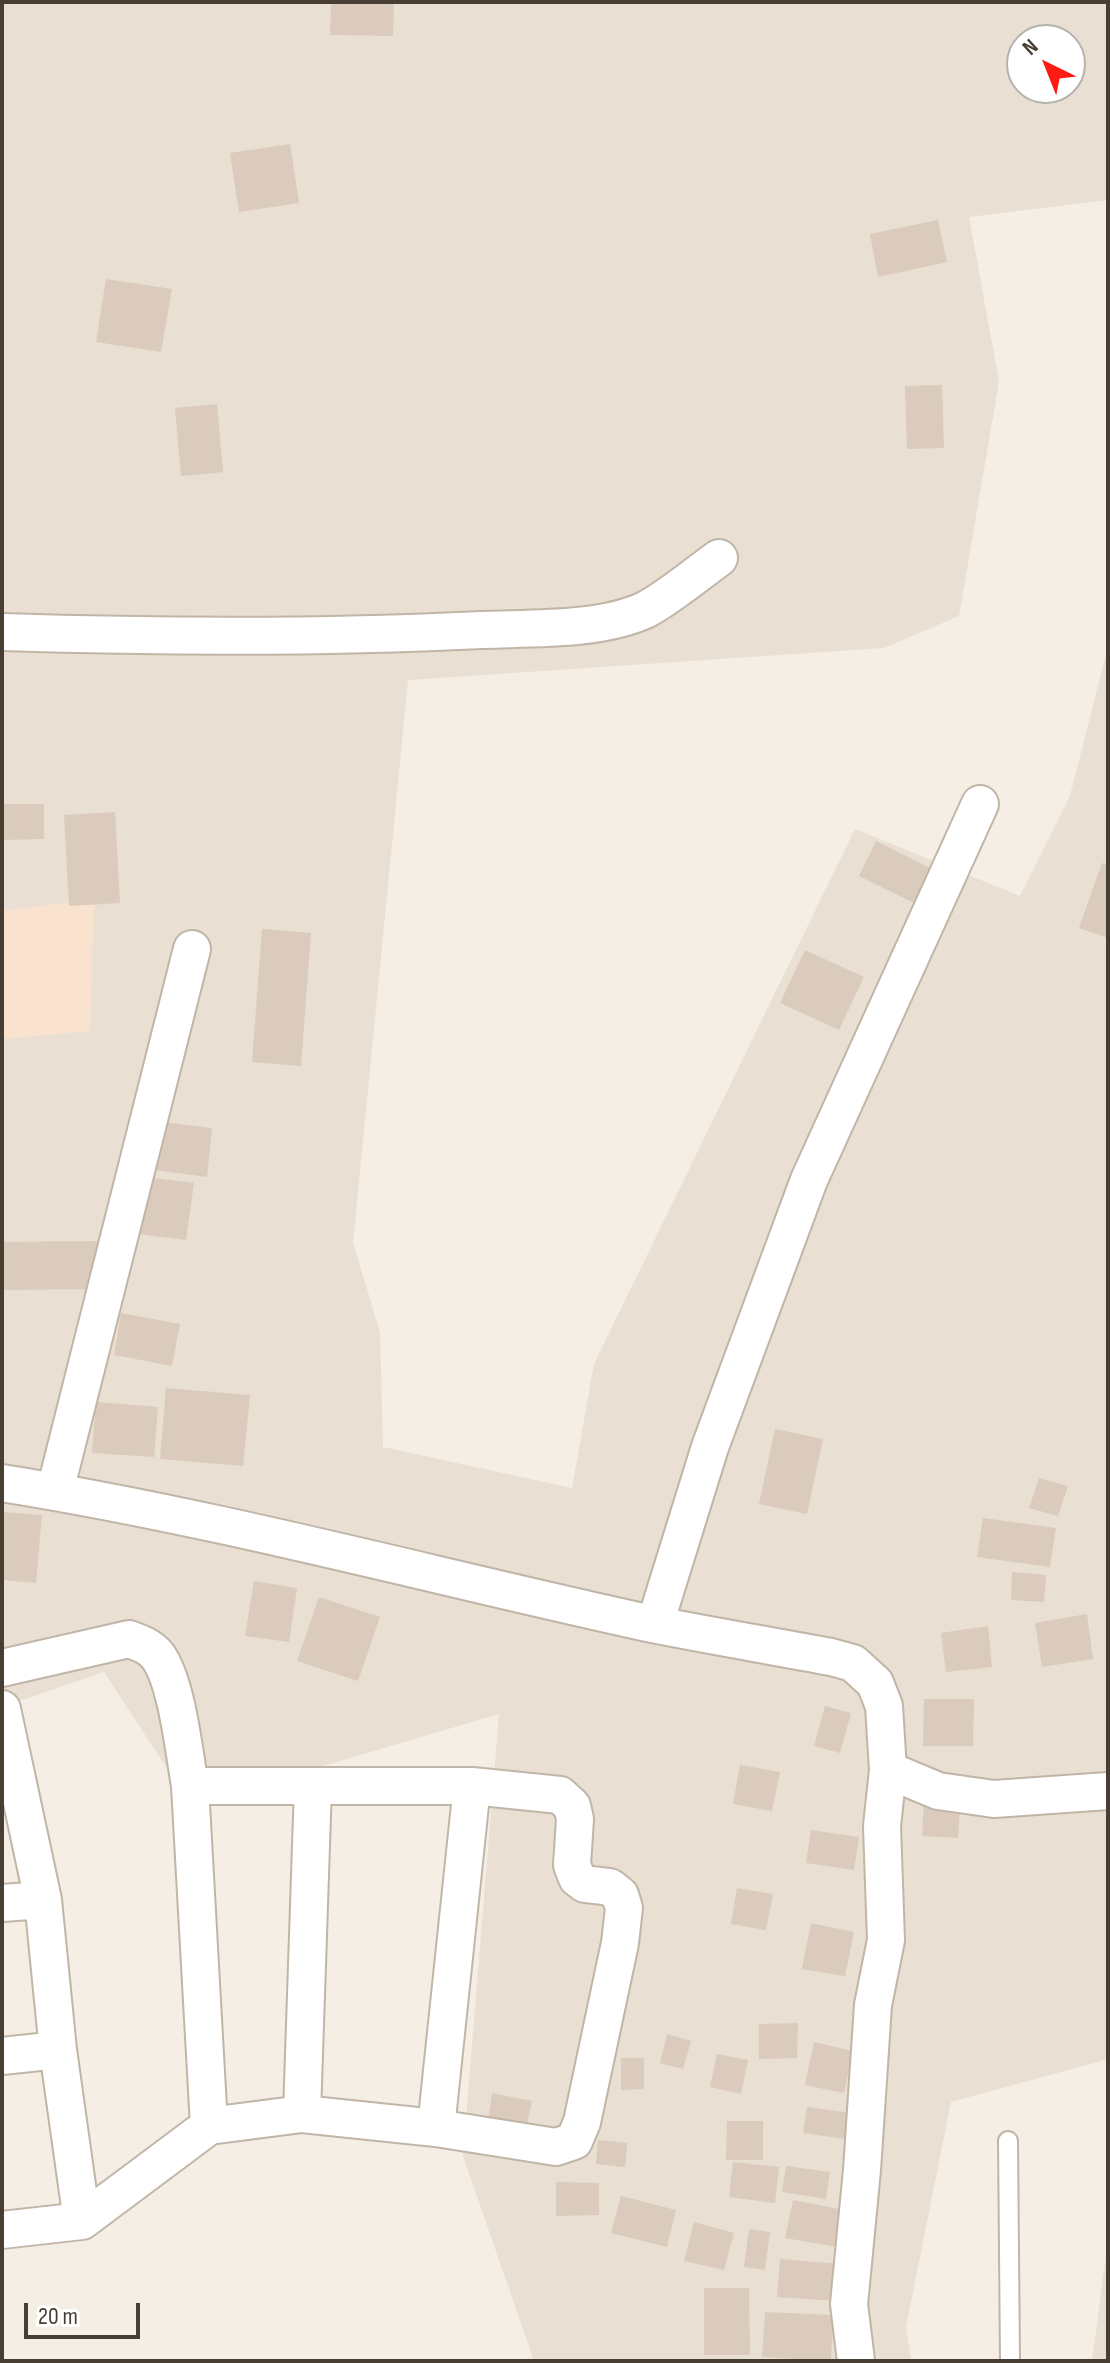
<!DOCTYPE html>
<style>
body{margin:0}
#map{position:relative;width:1110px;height:2363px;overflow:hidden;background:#f5eee5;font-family:"Sofia Sans Condensed",sans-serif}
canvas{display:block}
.frame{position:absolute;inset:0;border:4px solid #483e34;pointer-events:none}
.north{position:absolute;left:1006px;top:24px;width:80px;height:80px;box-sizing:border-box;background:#fff;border:2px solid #b6b2ae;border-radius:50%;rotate:317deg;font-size:22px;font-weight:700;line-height:32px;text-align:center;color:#483e34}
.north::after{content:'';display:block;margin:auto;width:28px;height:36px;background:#ff1a12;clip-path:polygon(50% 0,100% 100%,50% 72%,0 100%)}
.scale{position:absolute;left:24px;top:2303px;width:116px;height:36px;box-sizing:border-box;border:4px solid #483e34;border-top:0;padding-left:10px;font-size:24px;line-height:28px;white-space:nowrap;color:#483e34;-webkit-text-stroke:6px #fff;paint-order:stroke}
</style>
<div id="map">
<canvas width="1110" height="2363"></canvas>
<div class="frame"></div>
<div class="north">N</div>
<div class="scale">20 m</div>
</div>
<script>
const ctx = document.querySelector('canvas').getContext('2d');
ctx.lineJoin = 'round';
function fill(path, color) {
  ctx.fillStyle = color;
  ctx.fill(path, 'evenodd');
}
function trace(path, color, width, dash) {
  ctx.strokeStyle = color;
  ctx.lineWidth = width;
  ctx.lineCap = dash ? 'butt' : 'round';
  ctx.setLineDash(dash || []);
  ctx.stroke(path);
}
const residential = new Path2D(`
 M2,2H1108V200L969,217L999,382L959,616L884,648L408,680L353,1243L380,1332L383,1447L572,1488L594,1364L855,829L1020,896L1070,796L1108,646V2059L951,2102L906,2327L911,2361H534L463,2156L499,1714L191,1805L104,1672L2,1707ZM1022,40H1070V88H1022Z
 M1108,2240V2361H1092Z`);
const commercial = new Path2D(`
 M94,899L90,1031L2,1039V911Z`);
const building = new Path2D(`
 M331,2H394L393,36L330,35Z
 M290,144L299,203L239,212L230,153Z
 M938,220L947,262L878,277L870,234Z
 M106,279L172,289L161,352L96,342Z
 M942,385L944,448L907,449L905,386Z
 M217,404L223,472L181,476L175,408Z
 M2,804H44V839L2,840Z
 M115,812L120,903L69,906L64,815Z
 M876,841L942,874L924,908L859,876Z
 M1102,863L1108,865V938L1079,928Z
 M262,929L311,933L301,1066L252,1062Z
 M805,950L864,977L839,1030L780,1003Z
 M161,1122L212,1128L207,1177L155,1170Z
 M146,1177L194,1183L186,1240L138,1234Z
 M99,1241V1289L2,1290V1242Z
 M121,1313L180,1324L172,1366L114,1355Z
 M166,1388L250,1395L243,1466L160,1459Z
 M96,1402L158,1407L154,1457L92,1453Z
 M775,1429L823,1439L807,1514L759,1504Z
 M1039,1478L1068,1486L1058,1516L1029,1508Z
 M2,1512L42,1515L36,1583L2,1580Z
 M983,1518L1056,1528L1050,1567L977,1557Z
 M1012,1572L1046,1575L1044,1602L1011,1600Z
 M254,1581L297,1588L289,1642L245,1636Z
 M319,1597L380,1617L358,1681L297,1661Z
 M1087,1614L1093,1659L1042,1667L1035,1623Z
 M988,1626L992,1667L946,1672L941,1633Z
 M924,1699H974L973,1746H923Z
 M825,1706L851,1713L840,1753L814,1746Z
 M740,1765L780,1772L772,1811L733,1804Z
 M924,1803L960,1804L958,1838L922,1836Z
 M811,1830L859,1837L854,1870L806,1863Z
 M737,1888L773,1894L766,1930L731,1924Z
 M811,1923L854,1932L845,1976L802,1969Z
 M798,2023L797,2058L759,2059V2024Z
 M667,2034L691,2041L683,2069L660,2063Z
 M814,2042L853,2051L844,2093L805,2085Z
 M717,2054L748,2060L741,2094L710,2087Z
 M621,2058H644V2089L621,2090Z
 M492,2093L532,2101L526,2129L488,2122Z
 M807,2107L851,2113L846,2139L803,2133Z
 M727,2121H763V2160H726Z
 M598,2140L627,2143L625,2167L596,2164Z
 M733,2162L779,2167L775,2203L729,2197Z
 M786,2166L830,2172L826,2199L782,2192Z
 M556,2182L599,2183V2215L556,2216Z
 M621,2196L676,2210L667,2247L611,2233Z
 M793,2200L844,2210L837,2247L785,2238Z
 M694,2222L734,2233L724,2270L684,2261Z
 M749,2229L770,2232L765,2270L744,2267Z
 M780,2259L840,2264L837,2301L777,2297Z
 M704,2288H749L750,2355H704Z
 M765,2312L833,2315L831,2361L762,2357Z`);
const service = new Path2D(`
 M1008,2141L1010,2361`);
const minor = new Path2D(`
 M2,632C162,637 323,638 482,630C532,628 599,631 645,610C667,599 698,573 719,558
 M2,1483C221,1518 436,1577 652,1624C712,1636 772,1646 831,1657L853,1663L875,1683L884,1706L888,1770L882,1826L886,1940L873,2005L862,2170L849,2304L856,2361
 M55,1491L192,949
 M655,1624L710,1447L809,1180L980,804
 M2,1668L129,1639C140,1643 149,1646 157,1655C177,1681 184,1752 190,1786H472L560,1795L572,1806L575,1819L572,1865L577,1878L585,1884L610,1887L620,1895L624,1908L620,1943L582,2122L574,2141L556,2147L436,2128L302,2114L209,2126L82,2221L2,2230
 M2,1709L43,1900L58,2050L82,2221
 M888,1770L938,1791L994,1799L1108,1791
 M190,1786L209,2126
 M2,1903L43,1900
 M2,2056L58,2050
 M302,2114L313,1786
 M436,2128L472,1786`);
fill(residential, '#e9dfd2');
fill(commercial, '#f9e2ce');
fill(building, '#dbcbbc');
trace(service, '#c1b5a7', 22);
trace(minor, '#c1b5a7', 40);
trace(service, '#fff', 18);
trace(minor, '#fff', 36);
</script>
